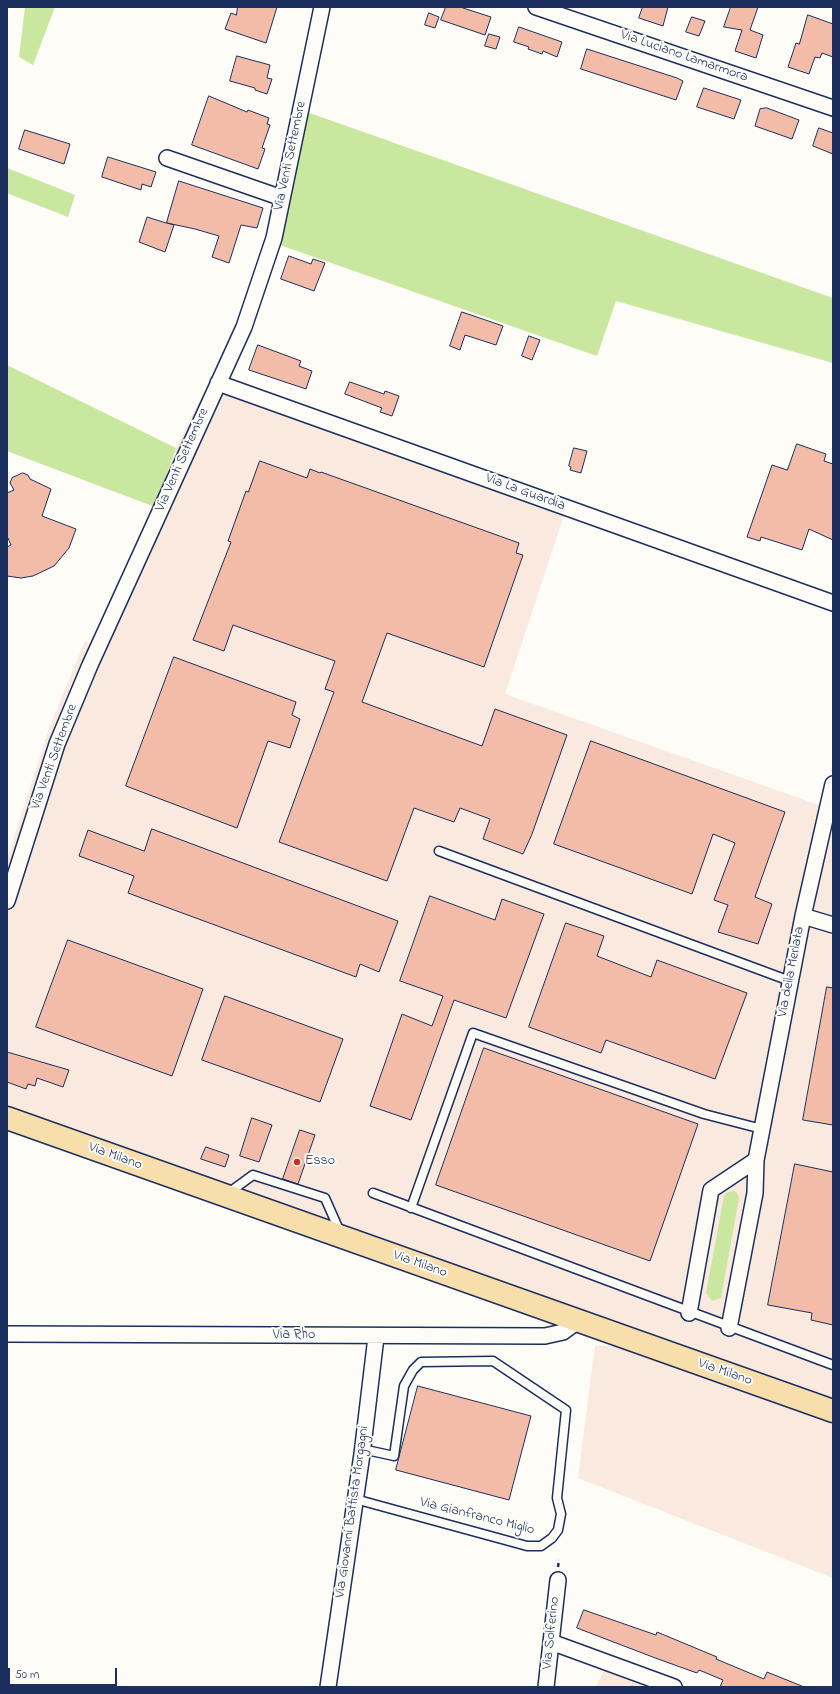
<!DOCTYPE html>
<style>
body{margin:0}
#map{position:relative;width:840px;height:1694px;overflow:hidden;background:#fdfcf7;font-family:"Indie Flower",sans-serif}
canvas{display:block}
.frame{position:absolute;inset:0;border:8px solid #1b2f5e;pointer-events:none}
.scale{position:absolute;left:8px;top:1668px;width:109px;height:18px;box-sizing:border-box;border:2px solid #1b2f5e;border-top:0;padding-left:5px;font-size:12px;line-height:14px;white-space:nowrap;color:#1b2f5e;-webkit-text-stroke:3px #fdfcf7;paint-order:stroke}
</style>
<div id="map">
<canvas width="840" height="1694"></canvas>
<div class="frame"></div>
<div class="scale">50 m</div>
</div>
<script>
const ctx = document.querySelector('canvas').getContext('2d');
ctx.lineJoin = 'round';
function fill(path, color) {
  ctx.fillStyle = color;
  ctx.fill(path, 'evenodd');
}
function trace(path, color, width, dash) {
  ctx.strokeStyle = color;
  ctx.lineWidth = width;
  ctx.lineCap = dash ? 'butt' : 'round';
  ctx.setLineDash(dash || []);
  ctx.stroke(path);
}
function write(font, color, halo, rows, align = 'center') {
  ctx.font = font + ' "Indie Flower",sans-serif';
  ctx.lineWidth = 4;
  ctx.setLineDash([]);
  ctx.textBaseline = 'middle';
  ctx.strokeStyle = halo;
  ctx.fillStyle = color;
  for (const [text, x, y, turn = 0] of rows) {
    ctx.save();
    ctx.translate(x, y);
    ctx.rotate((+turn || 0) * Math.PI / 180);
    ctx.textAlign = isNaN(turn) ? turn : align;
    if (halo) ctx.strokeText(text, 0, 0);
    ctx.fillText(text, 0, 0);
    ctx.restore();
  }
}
const built = new Path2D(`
 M208,385L565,512L505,694L830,809L833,798V1402L7,1109V859L50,726L85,641L92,644L155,507L176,448Z
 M595,1346H617L833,1420V1578L578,1478Z
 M605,1668L657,1687H596Z`);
const green = new Path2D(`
 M25,7H55L33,65L19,57Z
 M304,111L833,298V363L616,301L597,356L277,244Z
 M7,168L75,195L68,217L7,193Z
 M7,365L176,448L155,507L7,451Z
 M733,1191L737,1193L739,1198L721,1298L712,1301L706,1293L724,1196L726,1193Z`);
const building = new Path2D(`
 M238,7H277L266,43L225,29L231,13L236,15Z
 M446,7H460L491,17L485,35L441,20Z
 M643,7H668L663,26L639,18Z
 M731,7H758L750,30L763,35L756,58L735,51L742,30L724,27Z
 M429,13L439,17L435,28L425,25Z
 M808,15L833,24V57L822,53L820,58L815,57L809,74L788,67L796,43L799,44Z
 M692,17L705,21L699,36L686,32Z
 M519,27L562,42L557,57L543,51L542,54L528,49L529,47L514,42Z
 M489,34L500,37L496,49L485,46Z
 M587,49L677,78L683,81L676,100L581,69Z
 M237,56L270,65L267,78L272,79L267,94L255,90V88L230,81Z
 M704,88L741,100L734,119L697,107Z
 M209,96L247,112L248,110L269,118L267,124L270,125L262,148L265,149L258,169L192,145Z
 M767,108L799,120L792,139L755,126L760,109Z
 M819,128L833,133V154L813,146Z
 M25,130L70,144L64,164L19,149Z
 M108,157L156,172L151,187L142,184L141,190L102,177Z
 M179,181L263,208L257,228L241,225L229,263L212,257L219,236L195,229L167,223L174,225L165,252L139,242L147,217L166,223Z
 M289,256L311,264L313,259L325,263L314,291L281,279Z
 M462,312L503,326L496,345L465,335L460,350L450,346Z
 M529,336L540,340L532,360L522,356Z
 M258,345L301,361L299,366L312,371L306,389L249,370Z
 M350,382L384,394L385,391L399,396L392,416L380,412L382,408L345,394Z
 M797,444L826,454L824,461L833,464V540L809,529L802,550L761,537L760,541L747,537L772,465L787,470Z
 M574,448L587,451L581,473L570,470L571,467L569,466Z
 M260,461L307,478L310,469L320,473L321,472L519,543L516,553L523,555L484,667L387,633L362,702L482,746L495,709L567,735L532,834L523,854L483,839L490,819L460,808L454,822L414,808L387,881L279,842L334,692L325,689L335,661L233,625L224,651L193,640L231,542L228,541L246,491L248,492Z
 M23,473L28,475L30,479L51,489L42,516L76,529L69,548L54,566L33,576L21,578L7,576V547L11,545L7,536V493L14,490L10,483L12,478Z
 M174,657L296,702L292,715L300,719L290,748L268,741L237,828L126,786Z
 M591,741L785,812L755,897L772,904L758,944L718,932L728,905L714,900L735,843L713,834L692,894L554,844Z
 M152,829L398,921L379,972L360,964L356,977L128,893L134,876L79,856L88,830L144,851Z
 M430,896L495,920L502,899L544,914L506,1018L454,1000L411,1120L370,1106L402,1014L432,1026L443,996L400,981Z
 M566,923L604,936L597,956L651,977L657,960L747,993L715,1079L606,1040L601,1053L529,1027Z
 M68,940L203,989L172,1076L36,1027Z
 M827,987L833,988V1125L803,1120Z
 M225,996L343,1039L320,1102L202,1060Z
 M484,1048L698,1124L650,1261L436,1185Z
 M7,1052L69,1070L63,1087L37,1078L35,1086L28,1084L26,1089L7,1082Z
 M252,1118L272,1125L259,1162L240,1156Z
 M300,1130L315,1135L298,1184L283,1179Z
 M206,1147L229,1155L225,1167L201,1159Z
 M795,1164L833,1172V1325L811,1320L812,1313L768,1305Z
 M418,1386L531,1416L509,1500L396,1470Z
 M584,1610L656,1635L657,1632L717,1657L716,1659L764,1679L767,1672L804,1687H720L723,1680L699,1670L697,1673L658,1659L577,1628Z`);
const path = new Path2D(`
 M558,1567L559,1560`);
const lane = new Path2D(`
 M439,851L790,981
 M373,1193L833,1365
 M227,1194L253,1175L325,1198L340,1232
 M411,1208L473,1033L704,1114L762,1129
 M355,1499L527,1546H541L552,1538L558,1530L561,1514L557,1498L566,1410L493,1361L421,1362L413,1370L404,1386L394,1456L362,1449`);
const street = new Path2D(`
 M536,7L833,108
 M167,158L282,198
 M218,383L833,603
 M7,901L57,744L90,665L244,327L274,238L322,7
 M803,916L833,925
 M689,1313L711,1190L756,1160
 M729,1328L755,1193L756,1160L803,916L833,784
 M7,1334L545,1336L563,1332L578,1321
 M551,1642L674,1687
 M328,1687L362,1454L376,1337
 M546,1687L558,1580`);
const primary = new Path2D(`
 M7,1118L833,1411`);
const markers = [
 [297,1162,4,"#c8321e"]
];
const streetNames = [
 ["Via Luciano Lamarmora",684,57,19],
 ["Via Venti Settembre",291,156,-78],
 ["Via Venti Settembre",183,460,-66],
 ["Via La Guardia",525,493,20],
 ["Via Venti Settembre",55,757,-70],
 ["Via della Merlata",792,972,-79],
 ["Via Milano",115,1157,20],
 ["Via Milano",420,1265,19],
 ["Via Rho",294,1336],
 ["Via Milano",725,1373,19],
 ["Via Giovanni Battista Morgagni",353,1512,-82],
 ["Via Gianfranco Miglio",477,1517,14],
 ["Via Solferino",552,1633,-84]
];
const poiNames = [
 ["Esso",305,1162]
];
fill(built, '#fae9df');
fill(green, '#c9e79e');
fill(building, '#f3bca8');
trace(building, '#1b2f5e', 1);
trace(lane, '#1b2f5e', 11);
trace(street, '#1b2f5e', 18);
trace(primary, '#1b2f5e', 25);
trace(path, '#1b2f5e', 2.5, [4, 3]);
trace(lane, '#fdfcf7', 8);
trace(street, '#fdfcf7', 15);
trace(primary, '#f8deab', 22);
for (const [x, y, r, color] of markers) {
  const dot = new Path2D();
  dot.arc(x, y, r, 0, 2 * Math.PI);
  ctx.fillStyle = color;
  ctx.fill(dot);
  trace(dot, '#fdfcf7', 1.5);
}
write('14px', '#1b2f5e', '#fdfcf7', streetNames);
write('14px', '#1b2f5e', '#fdfcf7', poiNames, 'left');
</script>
